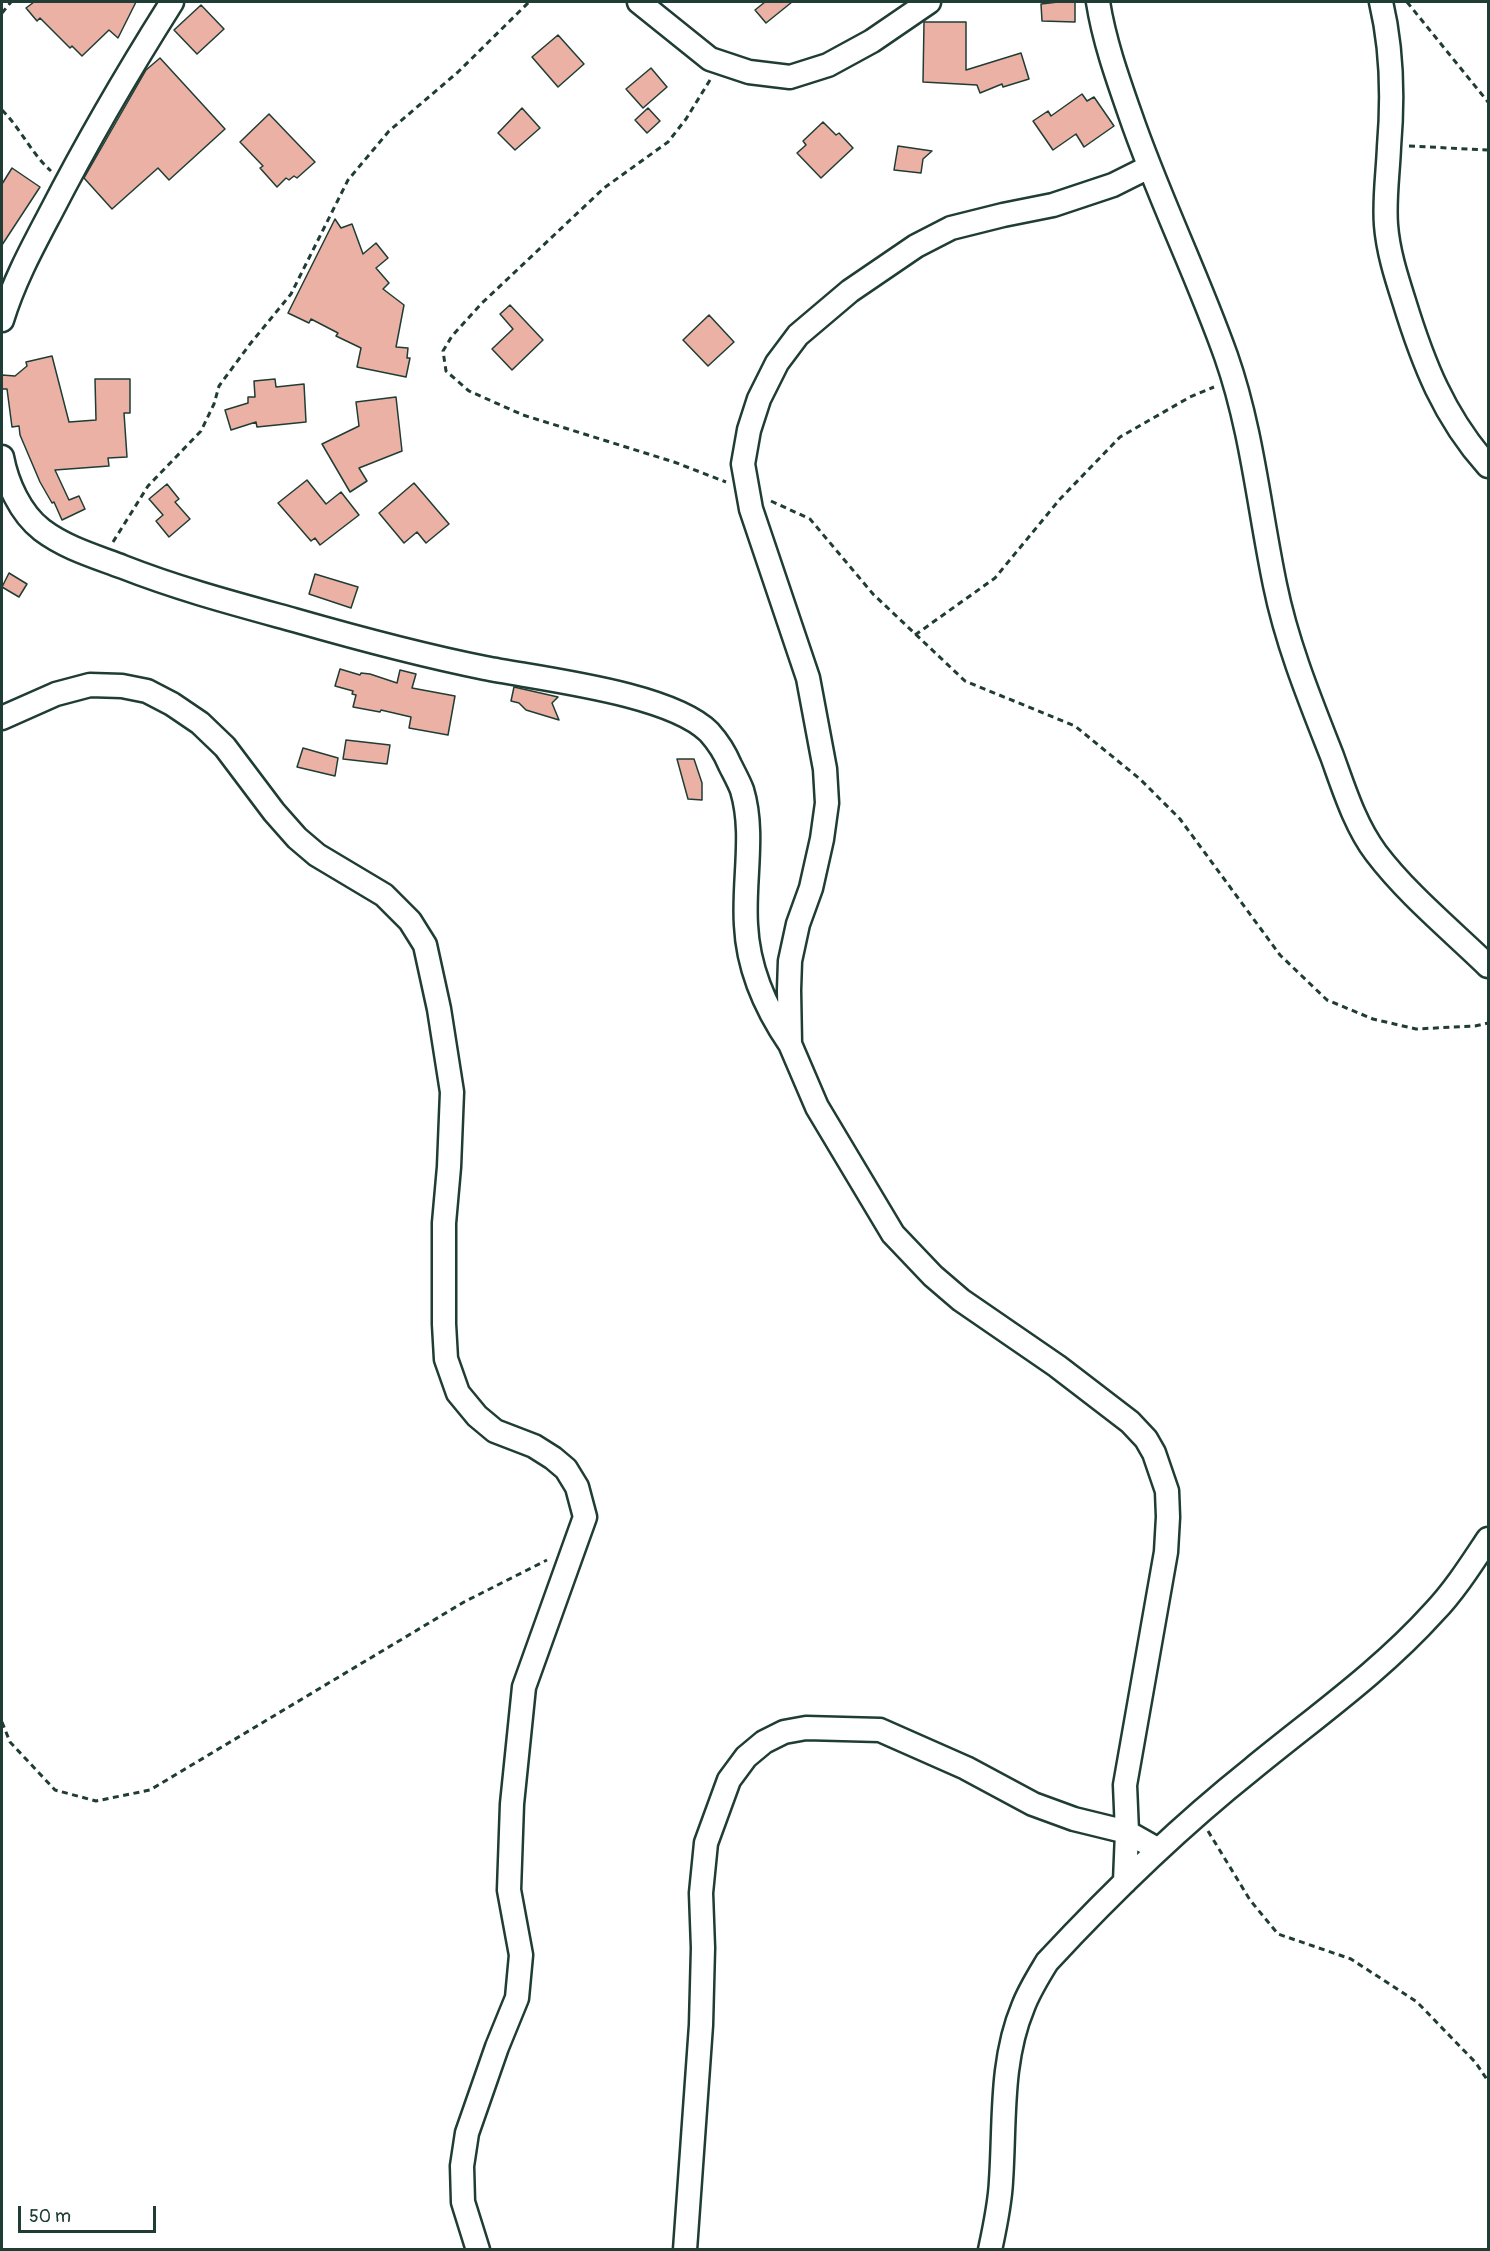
<!DOCTYPE html>
<style>
body{margin:0}
#map{position:relative;width:1490px;height:2251px;overflow:hidden;background:#fff;font-family:Pangolin,sans-serif}
canvas{display:block}
.frame{position:absolute;inset:0;border:3px solid #1f3d34;pointer-events:none}
.scale{position:absolute;left:18px;top:2206px;width:138px;height:27px;box-sizing:border-box;border:3px solid #1f3d34;border-top:0;padding-left:8px;font-size:18px;line-height:21px;white-space:nowrap;color:#1f3d34;-webkit-text-stroke:4px #fff;paint-order:stroke}
</style>
<div id="map">
<canvas width="1490" height="2251"></canvas>
<div class="frame"></div>
<div class="scale">50 m</div>
</div>
<script>
const ctx = document.querySelector('canvas').getContext('2d');
ctx.lineJoin = 'round';
function fill(path, color) {
  ctx.fillStyle = color;
  ctx.fill(path, 'evenodd');
}
function trace(path, color, width, dash) {
  ctx.strokeStyle = color;
  ctx.lineWidth = width;
  ctx.lineCap = dash ? 'butt' : 'round';
  ctx.setLineDash(dash || []);
  ctx.stroke(path);
}
const building = new Path2D(`
 M34,2H136L118,38L109,30L82,56L72,46L70,48L40,18L37,21L26,8Z
 M765,2H792L766,23L755,10Z
 M1058,2H1075V22L1042,21L1041,4Z
 M201,5L224,29L197,54L174,30Z
 M924,22H966V70L1021,53L1029,79L1003,87L1002,84L980,93L977,85L923,82Z
 M558,35L584,64L558,87L532,57Z
 M160,58L225,129L169,180L158,168L112,209L84,178L146,70Z
 M651,68L667,87L643,108L626,89Z
 M1082,94L1087,101L1094,97L1114,126L1084,147L1076,134L1053,150L1033,121L1048,111L1051,116Z
 M522,108L540,128L515,150L498,133Z
 M648,108L660,121L647,133L635,120Z
 M269,114L315,162L297,178L294,176L289,180L286,178L277,187L260,168L263,166L240,142Z
 M823,122L836,135L839,133L853,148L821,178L797,153L806,145L803,141Z
 M898,146L932,151L923,159L921,173L894,170Z
 M12,168L40,187L2,245V184Z
 M335,219L341,228L352,224L363,254L376,243L388,258L376,268L389,283L383,289L404,305L396,347L408,348L407,358H410L406,377L357,367L361,348L336,336L338,333L311,319L309,323L288,313Z
 M510,305L543,340L512,370L492,349L513,329L500,314Z
 M709,315L734,342L708,366L683,340Z
 M52,356L69,422L96,420L95,379H130V413H124L127,457L108,458L109,466L55,470L69,500L79,496L85,509L62,520L54,502L52,503L40,482L20,435L19,426L12,427L7,389H2V375L15,376L27,366L26,362Z
 M275,379L276,387L304,384L306,422L257,427L256,422L231,430L225,410L248,403V397H255L254,381Z
 M396,397L402,451L359,468L367,481L350,492L322,444L359,426L356,402Z
 M307,480L326,504L341,492L359,515L320,545L315,538L311,541L278,503Z
 M414,483L449,524L426,543L417,532L404,543L379,513Z
 M167,484L179,499L175,502L190,519L169,537L156,521L163,515L149,499Z
 M9,573L27,584L19,597L2,587Z
 M315,574L358,587L351,608L309,594Z
 M340,669L360,675L361,673L370,674L397,683L400,670L416,674L412,688L455,696L448,735L409,728L411,717L381,710L380,712L353,707L356,695L352,694L353,691L335,686Z
 M514,687L558,697L552,703L559,720L526,710L519,703L511,701Z
 M346,740L390,745L387,764L343,759Z
 M303,748L338,758L335,776L297,767Z
 M677,759H694L702,783V800L688,799Z`);
const path = new Path2D(`
 M1407,2L1488,102
 M2,13L11,2
 M710,80L686,119L668,142L604,188L481,304L452,336L443,351L446,371L469,391L523,415L674,462L726,482
 M2,110C21,129 31,153 51,171
 M1409,146L1488,150
 M771,501L810,519L873,594L965,681L1075,726L1140,779L1180,819L1280,955L1327,1000L1373,1019L1416,1029L1475,1026L1488,1023
 M113,542L148,486L201,431L214,404L219,386L250,344L291,294L348,180L389,131L458,72L529,2
 M915,635L995,578L1060,499L1120,437L1190,397L1214,387
 M2,1722L10,1742L55,1790L96,1801L150,1790L464,1602L547,1560
 M1208,1831L1250,1900L1278,1934L1351,1959L1417,2002L1476,2063L1488,2081`);
const minor = new Path2D(`
 M639,2L710,59L749,72L790,77L828,65L872,41L929,2
 M1098,2C1104,40 1117,77 1130,114C1158,196 1197,274 1226,356C1252,430 1259,508 1275,585C1287,644 1310,700 1332,756C1344,789 1355,825 1376,853C1407,894 1451,930 1488,966
 M1381,2C1392,48 1393,99 1389,147C1388,173 1384,199 1386,225C1388,251 1396,276 1404,301C1423,363 1444,417 1488,466
 M2,320C14,281 32,248 51,212C88,140 129,70 172,2
 M2,457C7,483 20,513 42,530C66,548 94,556 123,567C179,589 236,604 294,620C357,638 420,655 485,668C541,679 670,693 709,732C718,742 725,753 730,765C734,773 739,782 742,790C755,833 743,881 746,925C748,968 766,1009 790,1044
 M2,718L56,694L90,685L122,686L147,691L172,704L200,723L225,747L274,812L297,838L317,855L384,895L410,921L425,945L439,1009L452,1092L449,1167L444,1223V1324L446,1359L458,1393L477,1416L495,1431L534,1446L553,1458L566,1469L577,1487L585,1517L524,1687L512,1804L509,1890L521,1955L517,1998L497,2047L467,2133L462,2166L463,2202L478,2250
 M1125,1882L1127,1832L1125,1785L1166,1552L1168,1517L1167,1491L1154,1453L1146,1439L1130,1422L1057,1366L961,1300L933,1276L893,1234L817,1107L790,1044L789,990L790,961L798,924L811,888L822,839L827,803L825,769L808,678L751,509L743,464L749,430L759,399L777,363L798,335L850,291L916,246L951,228L1003,215L1053,205L1113,185L1149,167
 M685,2250L701,2025L703,1948L701,1893L706,1843L729,1780L746,1757L764,1742L784,1732L806,1728L880,1730L966,1768L1033,1804L1074,1819L1127,1832L1157,1849
 M990,2250C995,2227 1000,2204 1001,2181C1005,2123 1000,2062 1023,2007C1029,1991 1038,1977 1047,1962C1111,1893 1178,1828 1252,1769C1314,1718 1380,1672 1434,1612C1455,1590 1472,1563 1488,1539`);
fill(building, '#ebb1a4');
trace(building, '#1f3d34', 1.5);
trace(minor, '#1f3d34', 27);
trace(path, '#1f3d34', 3, [6, 4.5]);
trace(minor, '#fff', 22);
</script>
